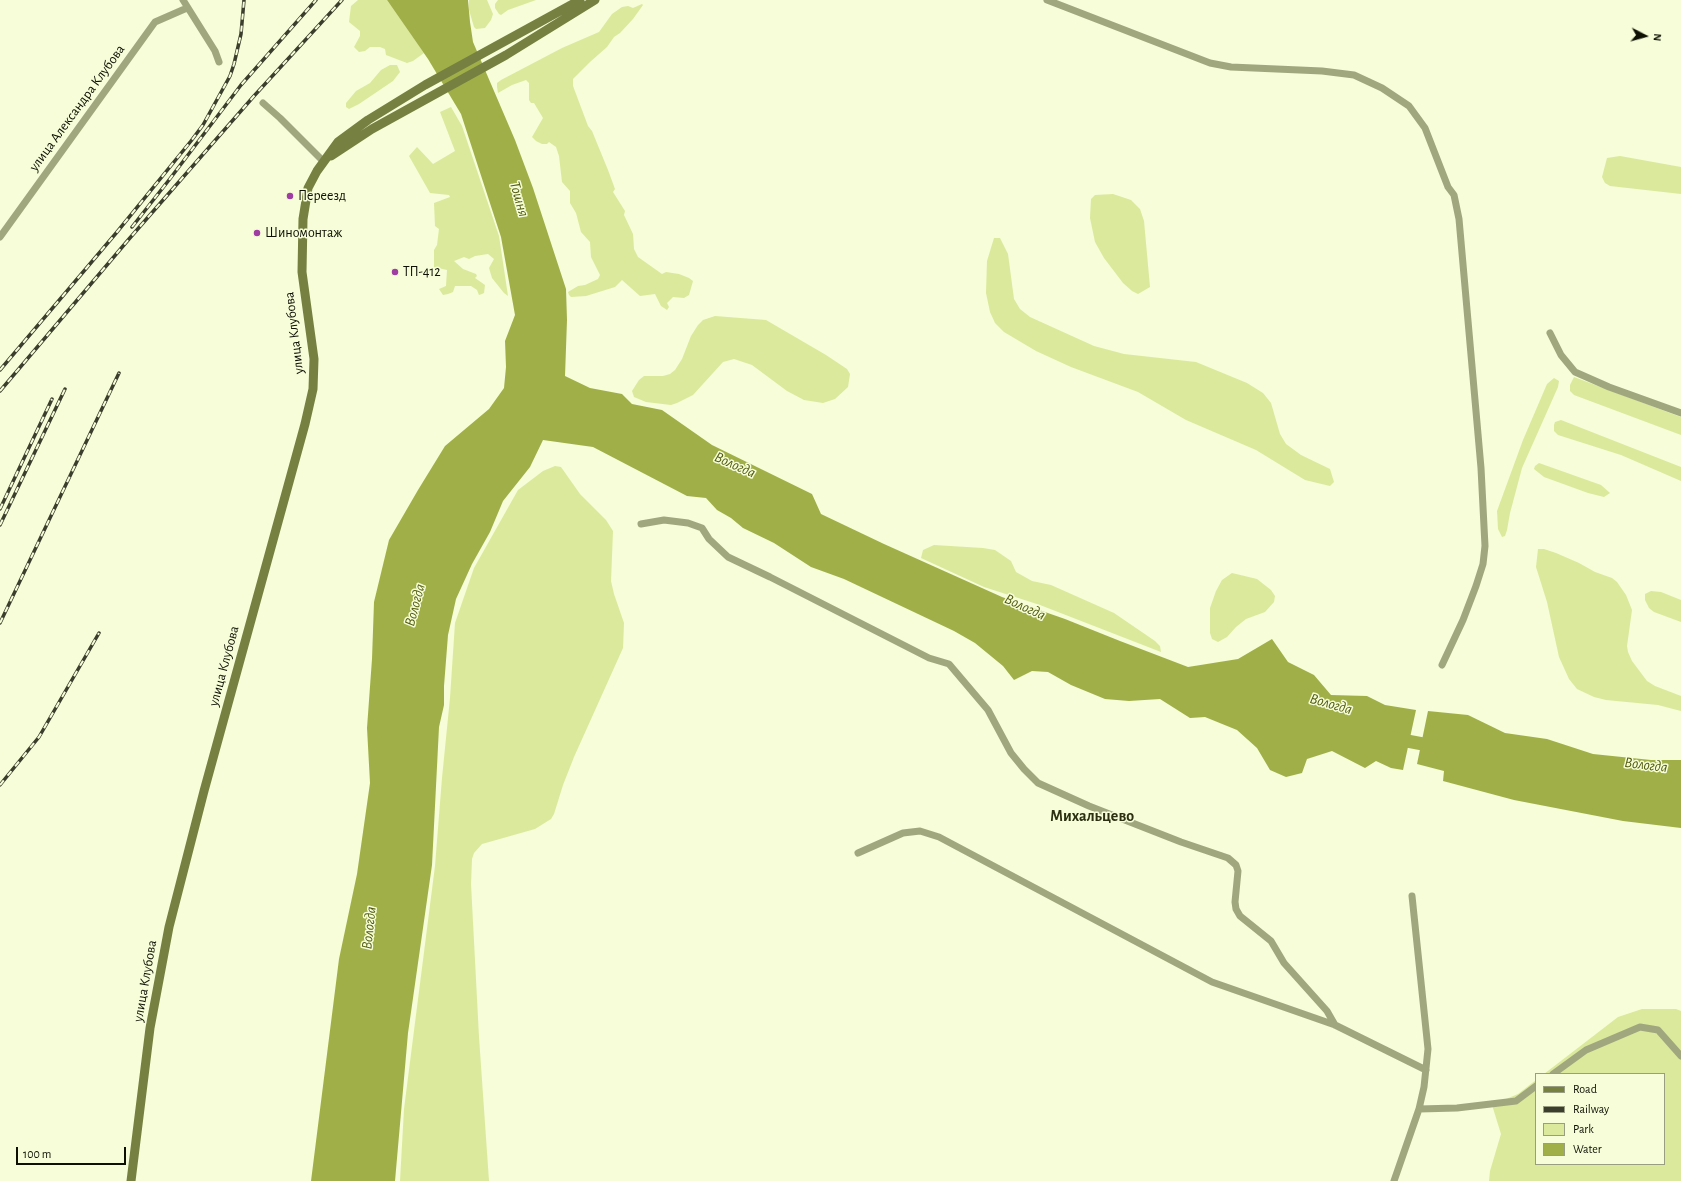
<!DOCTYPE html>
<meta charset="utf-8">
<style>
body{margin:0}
#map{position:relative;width:1681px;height:1181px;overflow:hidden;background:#f6fdd8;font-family:"Alegreya Sans",sans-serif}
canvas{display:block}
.legend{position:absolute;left:1535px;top:1073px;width:130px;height:92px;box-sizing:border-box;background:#f6fdd8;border:1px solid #999e83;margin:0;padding:5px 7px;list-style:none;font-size:12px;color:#0e1004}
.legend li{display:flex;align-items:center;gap:8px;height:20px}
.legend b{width:20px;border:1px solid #999e83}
.north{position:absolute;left:1625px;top:16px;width:40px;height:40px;-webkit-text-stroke:3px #f6fdd8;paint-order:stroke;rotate:96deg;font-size:11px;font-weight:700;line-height:16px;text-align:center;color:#0e1004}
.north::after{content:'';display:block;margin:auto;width:14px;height:18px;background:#0e1004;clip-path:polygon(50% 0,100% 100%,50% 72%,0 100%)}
.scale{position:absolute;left:16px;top:1147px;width:110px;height:18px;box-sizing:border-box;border:2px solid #0e1004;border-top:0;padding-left:5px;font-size:12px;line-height:14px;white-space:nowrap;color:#0e1004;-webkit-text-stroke:3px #f6fdd8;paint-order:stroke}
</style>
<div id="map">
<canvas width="1681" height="1181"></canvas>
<ul class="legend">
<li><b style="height:5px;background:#768041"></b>Road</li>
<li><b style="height:5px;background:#3b3e2d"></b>Railway</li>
<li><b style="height:11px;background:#dbe99c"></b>Park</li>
<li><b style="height:11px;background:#a1af49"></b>Water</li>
</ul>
<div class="north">N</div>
<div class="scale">100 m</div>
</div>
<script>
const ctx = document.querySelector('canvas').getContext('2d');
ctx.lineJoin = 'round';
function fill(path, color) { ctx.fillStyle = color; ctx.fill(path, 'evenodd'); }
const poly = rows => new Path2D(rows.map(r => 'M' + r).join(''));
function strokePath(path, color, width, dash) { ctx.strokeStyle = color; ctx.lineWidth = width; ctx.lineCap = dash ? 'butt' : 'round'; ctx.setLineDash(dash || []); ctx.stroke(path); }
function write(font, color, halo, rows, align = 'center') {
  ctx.font = font + ' "Alegreya Sans",sans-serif'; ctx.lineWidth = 3; ctx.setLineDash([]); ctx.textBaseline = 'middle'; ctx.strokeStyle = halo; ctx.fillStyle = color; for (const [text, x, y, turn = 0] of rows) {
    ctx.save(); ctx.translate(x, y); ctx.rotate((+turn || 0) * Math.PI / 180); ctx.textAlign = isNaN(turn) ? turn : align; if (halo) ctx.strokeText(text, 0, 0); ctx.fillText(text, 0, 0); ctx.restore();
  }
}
const green = poly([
 [358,0,387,0,424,53,413,61,407,63,386,55,385,49,380,47,370,47,365,51,359,52,354,47,360,36,360,31,349,22,351,6],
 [469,0,487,0,493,14,491,20,485,28,476,29,474,27,469,10],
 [498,0,536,0,508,10,501,15,499,14,495,8,495,4],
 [642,4,643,5,633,19,620,33,614,37,607,47,590,62,573,79,573,86,588,126,592,131,608,170,615,189,613,192,625,211,624,215,633,234,634,249,638,257,662,274,666,272,679,274,689,278,693,281,689,295,684,298,673,297,667,303,669,307,667,310,661,306,655,294,640,296,622,280,615,287,586,296,571,297,569,295,568,292,578,286,585,285,598,279,600,275,591,257,590,242,581,232,576,213,570,203,570,191,562,182,559,156,556,147,549,142,547,144,542,144,536,141,532,137,543,118,534,103,531,103,529,100,529,83,526,80,512,85,498,93,497,87,497,83,501,80,562,48,599,32,612,14,622,7,628,6,633,8],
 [390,65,397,65,400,72,393,81,359,104,349,109,346,107,346,103,356,91,370,83,381,70],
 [451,107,462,126,499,236,508,296,504,293,492,278,489,268,494,259,488,254,475,256,469,259,464,257,454,261,463,269,476,274,477,276,475,278,485,285,484,293,482,294,479,295,477,290,471,286,455,286,453,292,448,294,443,295,439,289,446,286,447,270,434,267,434,250,437,245,439,229,435,226,434,203,450,197,449,195,430,193,409,156,417,147,433,164,455,151,440,112],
 [1620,156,1681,167,1681,194,1610,186,1605,183,1602,177,1607,158],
 [1113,194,1131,200,1140,209,1144,221,1150,287,1138,294,1132,291,1123,283,1104,258,1095,242,1090,218,1091,199,1095,195],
 [994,238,1000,238,1008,254,1014,299,1020,309,1030,317,1094,346,1124,354,1196,362,1247,383,1263,393,1271,403,1280,434,1286,444,1301,455,1330,469,1334,482,1330,486,1305,480,1256,450,1186,420,1138,392,1071,367,1036,351,1004,332,995,323,990,312,986,293,987,261],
 [715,316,766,320,826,355,847,369,850,374,848,387,835,399,823,403,804,400,787,391,752,365,734,359,723,362,693,395,677,403,671,405,646,402,634,397,632,391,639,380,644,376,663,376,670,374,675,370,682,359,691,336,698,325,703,320],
 [1574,377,1681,417,1681,435,1574,395,1570,391,1570,385],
 [1554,378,1559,381,1558,387,1522,468,1510,513,1507,530,1505,536,1502,537,1498,529,1497,511,1523,440,1547,384],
 [1561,420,1681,467,1681,481,1621,455,1558,435,1554,431,1554,425,1555,422],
 [1539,463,1601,485,1610,493,1604,497,1588,493,1544,477,1534,469,1535,466],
 [555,466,561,467,580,494,606,520,613,531,611,581,614,594,624,623,623,648,574,757,563,785,554,814,551,819,535,829,482,844,474,853,472,859,471,884,479,1037,489,1181,400,1181,404,1109,435,866,442,778,450,698,455,623,474,568,518,490,543,471],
 [934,545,983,548,995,550,1011,561,1016,572,1032,581,1051,585,1114,613,1155,641,1160,646,1161,652,1040,605,984,587,921,558,923,550],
 [1538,549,1544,549,1556,553,1579,563,1595,572,1612,578,1617,582,1626,595,1632,610,1627,646,1628,652,1632,661,1647,681,1655,686,1681,696,1681,711,1658,705,1606,700,1594,697,1577,689,1569,679,1559,657,1547,602,1536,567],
 [1232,573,1257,579,1271,590,1275,596,1274,602,1265,612,1246,619,1236,627,1227,637,1218,642,1212,639,1210,633,1210,608,1216,591,1222,580],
 [1651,591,1661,592,1681,600,1681,622,1654,612,1649,608,1645,600,1645,594],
 [1642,1009,1676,1009,1681,1011,1681,1181,1489,1181,1490,1171,1501,1134,1492,1105,1518,1094,1536,1080,1536,1164,1664,1164,1664,1074,1544,1074,1618,1017]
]);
const water = poly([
 [387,0,468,0,470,22,473,42,515,140,533,188,566,289,567,320,565,376,590,388,622,394,632,404,662,410,712,445,812,494,821,514,884,544,1002,597,1065,619,1120,641,1188,667,1238,659,1272,639,1288,662,1314,675,1331,695,1367,696,1385,705,1416,710,1403,770,1391,768,1376,761,1365,768,1332,751,1307,759,1302,773,1286,777,1270,770,1257,748,1237,730,1205,717,1190,718,1160,699,1129,701,1105,699,1071,685,1048,672,1032,671,1014,680,1003,666,975,643,954,631,844,579,811,567,774,543,743,528,731,518,717,510,706,498,687,496,593,447,543,440,530,467,503,501,490,532,472,564,456,599,448,635,444,686,444,705,439,727,432,865,408,1033,395,1181,311,1181,339,959,357,874,370,783,367,728,372,659,374,602,389,540,418,490,445,446,489,409,504,388,506,367,505,341,515,315,501,237,461,114,428,59],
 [1428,711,1468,715,1505,733,1547,739,1593,754,1651,760,1681,760,1681,828,1623,821,1514,800,1443,781,1444,771,1417,764]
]);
const river = poly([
 [1391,738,1439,747]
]);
const street = poly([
 [183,0,215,51,219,62],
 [1047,0,1210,63,1231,67,1322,71,1354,75,1382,88,1409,106,1425,128,1448,187,1454,195,1459,219,1481,468,1485,546,1483,564,1476,586,1463,620,1442,665],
 [263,103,280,118,324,162],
 [0,237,155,22,187,8],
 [1550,333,1561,355,1575,372,1609,387,1681,413],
 [641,524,664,520,688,523,702,528,709,539,728,557,770,577,929,658,949,664,988,710,1011,753,1024,769,1038,783,1089,806,1181,842,1228,858,1236,865,1238,871,1235,902,1236,909,1240,916,1271,941,1284,963,1327,1011,1335,1025],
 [858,853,903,833,920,831,939,837,1212,982,1335,1025,1426,1070],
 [1553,1074,1586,1050,1640,1027,1658,1030,1681,1056],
 [1419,1109,1457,1108,1516,1101,1536,1086],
 [1394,1181,1419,1109,1424,1087,1428,1049,1412,896]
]);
const secondary = poly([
 [331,156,372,129,506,55,595,0],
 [131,1181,150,1028,169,927,204,791,305,424,313,389,314,359,302,272,303,219,308,188,317,171,338,142,368,120,425,85,580,0]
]);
const rail = poly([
 [132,227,169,180,241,85,316,0],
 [0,370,117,232,191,141,203,125,230,76,234,64,241,34,244,0],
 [0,391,129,239,254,96,342,0],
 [0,509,52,399],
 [0,525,65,389],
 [0,623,119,373],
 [0,785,39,737,99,633]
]);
const markers = [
 [290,196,4,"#9f3da3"],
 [257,233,4,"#9f3da3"],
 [395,272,4,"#9f3da3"]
];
const streetNames = [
 ["улица Александра Клубова",77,108,-54],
 ["улица Клубова",294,333,-97],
 ["улица Клубова",224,666,-75],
 ["улица Клубова",145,981,-80]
];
const poiNames = [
 ["Переезд",298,196],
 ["Шиномонтаж",265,233],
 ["ТП-412",403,272]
];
const waterNames = [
 ["Тошня",519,199,74],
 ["Вологда",735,465,24],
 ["Вологда",415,605,-75],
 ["Вологда",1025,607,25],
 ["Вологда",1331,704,16],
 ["Вологда",1646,765,7],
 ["Вологда",369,928,-84]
];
const quarterNames = [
 ["Михальцево",1092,816]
];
fill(green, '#dbe99c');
fill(water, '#a1af49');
strokePath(river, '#a1af49', 13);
strokePath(street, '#a0a77e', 7);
strokePath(secondary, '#768041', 9);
strokePath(rail, '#3b3e2d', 3.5);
strokePath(rail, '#f6fdd8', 2, [6]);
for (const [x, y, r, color] of markers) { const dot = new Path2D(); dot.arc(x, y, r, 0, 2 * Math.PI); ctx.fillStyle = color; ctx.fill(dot); strokePath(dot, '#f6fdd8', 1.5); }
write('14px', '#0e1004', '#f6fdd8', streetNames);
write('14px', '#0e1004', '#f6fdd8', poiNames, 'left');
write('italic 15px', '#525b0f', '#f6fdd8', waterNames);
write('bold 16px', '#2d3112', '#f6fdd8', quarterNames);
</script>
